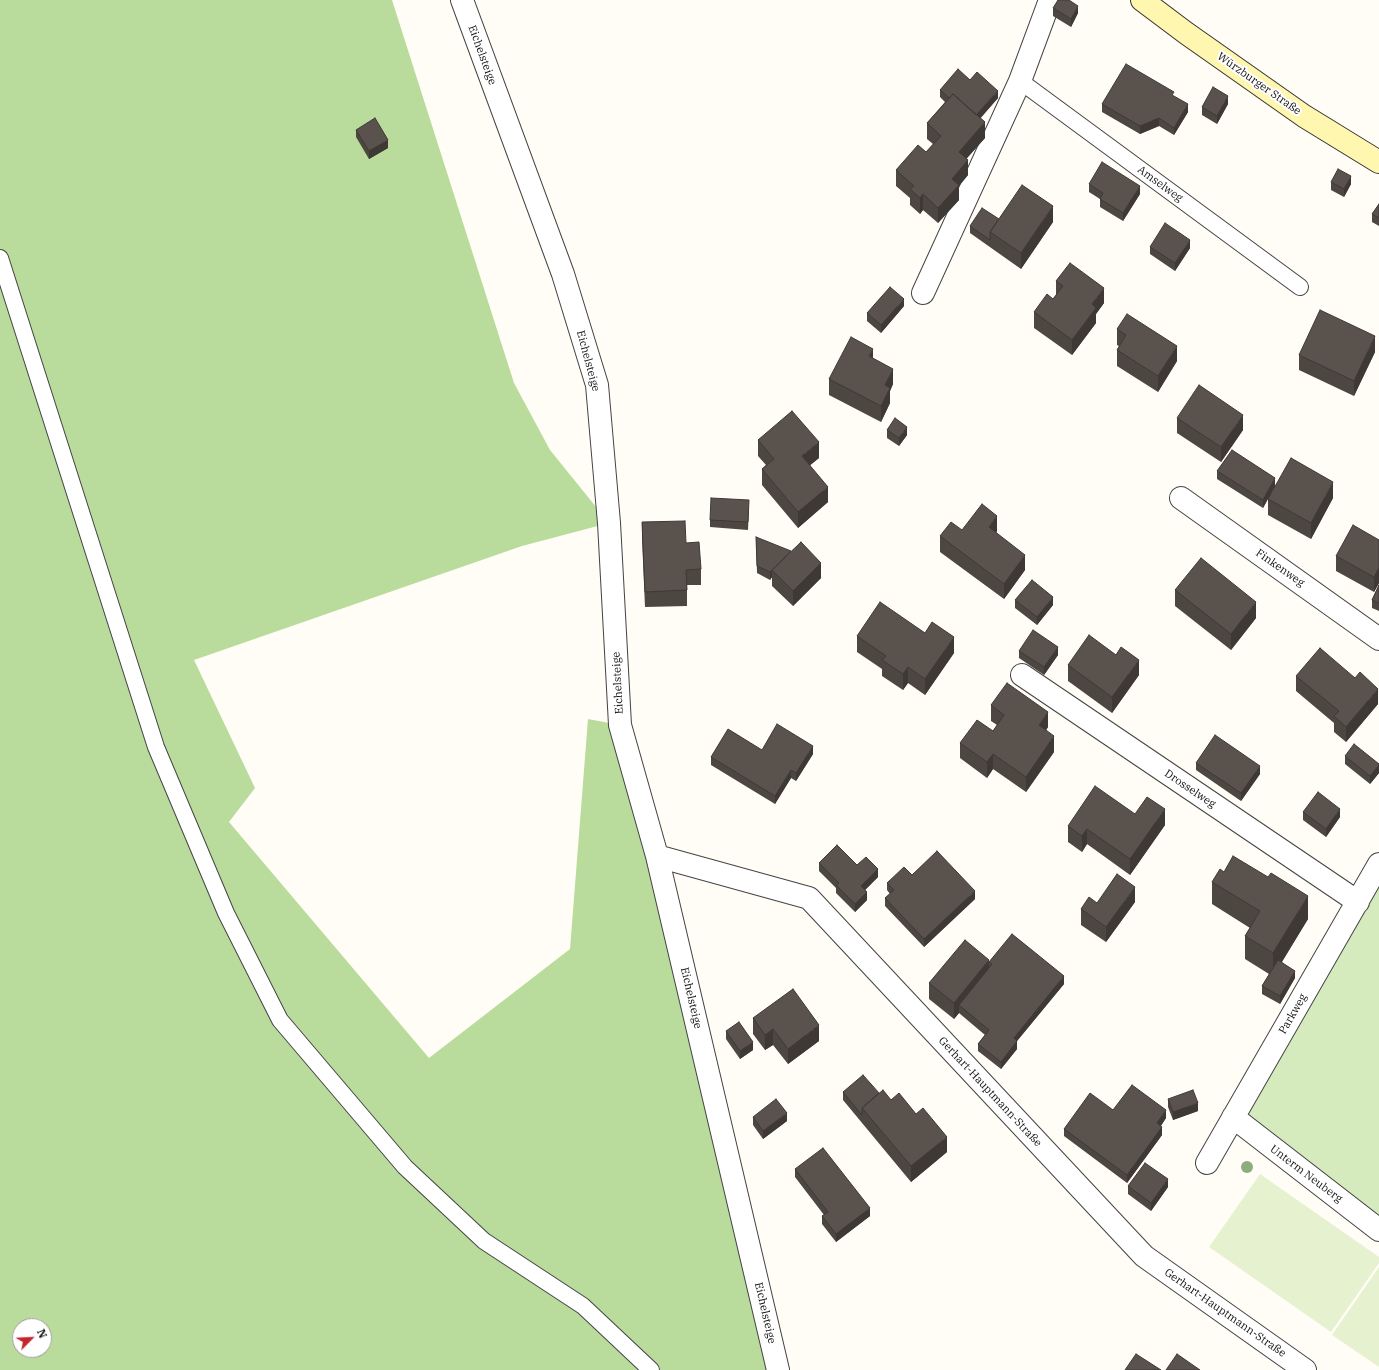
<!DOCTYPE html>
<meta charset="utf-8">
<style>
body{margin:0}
#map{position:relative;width:1379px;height:1370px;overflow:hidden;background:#fffdf5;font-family:"IBM Plex Serif",serif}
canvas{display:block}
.north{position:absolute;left:12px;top:1318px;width:40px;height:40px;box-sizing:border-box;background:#fff;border:1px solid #a0a0a0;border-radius:50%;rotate:66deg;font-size:11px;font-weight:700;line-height:16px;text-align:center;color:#111}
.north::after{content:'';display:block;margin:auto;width:14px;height:18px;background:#c4262e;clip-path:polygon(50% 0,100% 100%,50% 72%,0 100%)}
</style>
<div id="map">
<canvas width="1379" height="1370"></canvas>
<div class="north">N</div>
</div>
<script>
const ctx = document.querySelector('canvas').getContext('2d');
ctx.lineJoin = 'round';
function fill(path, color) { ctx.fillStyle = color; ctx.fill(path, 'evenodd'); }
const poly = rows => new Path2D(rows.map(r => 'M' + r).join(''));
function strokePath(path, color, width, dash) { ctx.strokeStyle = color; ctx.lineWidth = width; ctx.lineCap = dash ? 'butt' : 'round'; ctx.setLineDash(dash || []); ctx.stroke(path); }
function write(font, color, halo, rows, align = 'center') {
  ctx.font = font + ' "IBM Plex Serif",serif'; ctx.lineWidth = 4; ctx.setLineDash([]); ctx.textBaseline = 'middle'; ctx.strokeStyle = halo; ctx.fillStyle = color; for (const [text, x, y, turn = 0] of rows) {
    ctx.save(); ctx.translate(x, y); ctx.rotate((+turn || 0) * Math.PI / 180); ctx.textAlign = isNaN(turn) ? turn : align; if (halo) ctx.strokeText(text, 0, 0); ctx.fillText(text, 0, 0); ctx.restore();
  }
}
const green = poly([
 [1379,864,1379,1230,1233,1117]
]);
const forest = poly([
 [0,0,392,0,514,383,550,450,609,523,522,546,194,660,255,788,229,822,429,1058,570,949,588,719,620,725,776,1370,0,1370],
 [20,1326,44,1326,44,1350,20,1350]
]);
const pitch = poly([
 [1260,1174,1379,1257,1379,1263,1331,1332,1209,1247],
 [1379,1267,1379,1367,1332,1335]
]);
const service = poly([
 [1020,81,1300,287],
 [0,258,156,747,226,913,280,1020,405,1167,484,1241,583,1306,651,1370]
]);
const minor = poly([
 [462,0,563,274,597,385,609,523,620,725,657,856,778,1370],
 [923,293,1020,81,1050,0],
 [1181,498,1379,639],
 [1022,675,1358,902],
 [657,856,809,898,1144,1256,1305,1370],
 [1233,1117,1379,1230],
 [1207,1163,1379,864]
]);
const secondary = poly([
 [1142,0,1186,33,1304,116,1379,162]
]);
const trees = [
 [1247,1167]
];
const wall = poly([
 [1053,8,1078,13,1071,27,1053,16],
 [970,80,998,98,980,118,985,138,967,158,968,175,959,186,959,200,938,223,923,210,920,214,910,205,910,198,896,186,896,170,926,152,933,144,927,139,927,123,945,102,940,97,940,90],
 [1174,96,1188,112,1174,135,1159,126,1140,134,1102,112,1102,104],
 [1228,104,1217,124,1202,115,1202,107],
 [356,130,388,148,369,159,356,137],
 [1331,182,1351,184,1344,197,1331,190],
 [1089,184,1140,194,1123,221,1100,207,1100,199,1089,192],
 [1379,204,1379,226,1372,222,1372,214],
 [999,219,1053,222,1021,269,970,233,970,226],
 [1150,247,1190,248,1175,271,1150,254],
 [1056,281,1104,303,1096,314,1096,323,1072,355,1034,328,1034,312,1053,299,1056,295],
 [904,306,881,333,867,321,867,313],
 [1117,329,1177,361,1158,392,1117,366,1117,350,1119,346,1117,345],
 [1375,352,1354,396,1299,370,1299,355],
 [873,358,893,384,890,391,890,403,881,422,829,395,829,379],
 [1177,418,1243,430,1221,462,1177,433],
 [887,430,907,435,899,446,887,438],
 [758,440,819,458,810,465,828,502,798,528,762,485,762,469,766,465,758,456],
 [1217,471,1275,486,1263,508,1217,479],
 [1333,498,1311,539,1268,515,1268,499],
 [749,508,748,530,710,527,710,520],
 [642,522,686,543,701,569,701,585,687,585,687,606,645,607,642,538],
 [962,530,997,531,996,533,1025,570,1004,599,940,552,940,536],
 [756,537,821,578,793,606,772,586,772,577,770,580,757,573],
 [1379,540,1379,583,1374,592,1336,571,1336,556],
 [1379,585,1379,611,1372,608,1372,600],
 [1175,590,1256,618,1231,650,1175,606],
 [1015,600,1053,605,1037,625,1015,608],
 [857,636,954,653,925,695,908,683,903,690,882,676,882,669,857,652],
 [1019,651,1058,655,1044,675,1019,658],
 [1068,665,1139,675,1112,713,1068,681],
 [1296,676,1378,704,1346,742,1334,732,1334,723,1296,691],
 [991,705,1048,727,1046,730,1054,752,1026,792,993,769,987,778,960,758,960,743,993,731,997,725,991,721],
 [762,750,813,754,796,781,791,778,775,804,711,765,711,757],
 [1345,756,1379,764,1379,773,1370,784,1345,764],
 [1196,763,1260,774,1241,801,1196,770],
 [1303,812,1340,817,1326,837,1303,820],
 [1135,814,1165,825,1130,875,1087,844,1082,852,1068,842,1068,826],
 [819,863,857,865,878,877,865,890,867,900,855,912,836,893,836,888,819,871],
 [1224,872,1308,919,1282,962,1295,978,1280,1004,1262,994,1262,986,1269,974,1245,959,1245,936,1250,928,1212,904,1212,882],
 [912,875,975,899,924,947,885,906,885,898,890,894,887,890,887,883],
 [1135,902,1106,942,1081,925,1081,909,1097,903],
 [989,962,1064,984,1017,1041,1017,1049,1001,1069,978,1051,978,1044,985,1035,959,1013,954,1019,929,999,929,983],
 [753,1018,819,1041,788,1064,773,1045,765,1050,753,1034],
 [726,1031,753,1050,740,1059,726,1039],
 [843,1092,879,1093,916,1114,947,1152,911,1182,843,1100],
 [1168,1099,1198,1111,1173,1120,1168,1107],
 [1113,1110,1166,1118,1161,1126,1162,1135,1127,1183,1064,1136,1064,1129],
 [753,1117,787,1121,763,1139,753,1125],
 [795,1169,870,1216,836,1242,822,1224,822,1216,824,1215,795,1177],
 [1128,1186,1168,1187,1151,1211,1128,1194]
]);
const shadedWall = poly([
 [1078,6,1078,13,1071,27,1071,19],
 [998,91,998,98,973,127,973,119],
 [1228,96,1228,104,1217,124,1217,116],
 [1188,104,1188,112,1174,135,1174,128],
 [1159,118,1159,126,1140,134,1140,126],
 [985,122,985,138,959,167,959,152],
 [388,140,388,148,369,159,369,151],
 [968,160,968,175,959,186,959,200,938,223,938,208,952,179],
 [1351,176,1351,184,1344,197,1344,189],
 [1140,186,1140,194,1123,221,1123,213],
 [923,194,923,210,920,214,920,198],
 [1053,206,1053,222,1021,269,1021,253],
 [1190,240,1190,248,1175,271,1175,263],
 [1104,288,1104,303,1096,314,1096,323,1072,355,1072,340,1092,304],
 [904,299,904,306,881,333,881,325],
 [1375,336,1375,352,1354,396,1354,381],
 [1177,346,1177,361,1158,392,1158,376],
 [873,349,873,364,869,356],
 [893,369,893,384,890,391,890,403,881,422,881,406,885,385],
 [1243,415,1243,430,1221,462,1221,447],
 [907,427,907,435,899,446,899,438],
 [819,442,819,458,802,472,802,456],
 [1275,478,1275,486,1263,508,1263,500],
 [1333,482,1333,498,1311,539,1311,523],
 [828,487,828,502,798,528,798,512],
 [997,516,997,531,989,543,989,527],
 [791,551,772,570,772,577,770,580,770,572],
 [1025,555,1025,570,1004,599,1004,584],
 [821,563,821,578,793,606,793,591],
 [1379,568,1379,583,1374,592,1374,577],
 [1053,597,1053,605,1037,625,1037,617],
 [1256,602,1256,618,1231,650,1231,634],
 [954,637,954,653,925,695,925,679],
 [1058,647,1058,655,1044,675,1044,667],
 [1139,660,1139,675,1112,713,1112,697],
 [908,667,908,683,903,690,903,674],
 [1378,689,1378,704,1346,742,1346,727],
 [1048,712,1048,727,1039,741,1039,725],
 [1054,736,1054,752,1026,792,1026,777],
 [813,746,813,754,796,781,796,773],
 [993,754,993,769,987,778,987,762],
 [1379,765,1379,773,1370,784,1370,776],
 [1260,766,1260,774,1241,801,1241,793],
 [791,770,791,778,775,804,775,796],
 [1165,809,1165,825,1130,875,1130,859],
 [1340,809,1340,817,1326,837,1326,829],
 [1087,829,1087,844,1082,852,1082,836],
 [878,869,878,877,861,894,861,886],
 [1135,887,1135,902,1106,942,1106,927],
 [975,891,975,899,924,947,924,939],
 [867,892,867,900,855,912,855,904],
 [1308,896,1308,919,1273,976,1273,953],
 [989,960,989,976,959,1005,959,1013,954,1019,954,1003],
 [1295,971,1295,978,1280,1004,1280,996],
 [1064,976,1064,984,1017,1041,1017,1049,1001,1069,1001,1062,1014,1038],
 [819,1025,819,1041,788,1064,788,1049],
 [773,1029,773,1045,765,1050,765,1035],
 [753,1042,753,1050,740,1059,740,1051],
 [1198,1103,1198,1111,1173,1120,1173,1112],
 [1166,1110,1166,1118,1157,1131,1157,1123],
 [787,1113,787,1121,763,1139,763,1131],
 [1162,1127,1162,1135,1127,1183,1127,1175],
 [947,1137,947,1152,911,1182,911,1166],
 [1168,1179,1168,1187,1151,1211,1151,1203],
 [870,1208,870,1216,836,1242,836,1234]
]);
const building = poly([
 [1058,0,1069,0,1078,6,1071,19,1053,8,1058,0],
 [1126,64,1174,92,1172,95,1188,104,1174,128,1159,118,1140,126,1102,104,1126,64],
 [958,69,970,80,977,72,998,91,976,115,953,94,949,98,940,90,958,69],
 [1213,87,1228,96,1217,116,1202,107,1213,87],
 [953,94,985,122,959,152,968,160,952,179,959,185,938,208,923,194,920,198,910,189,914,186,896,170,918,145,926,152,941,136,927,123,953,94],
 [375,118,388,140,369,151,356,130,375,118],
 [1102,162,1140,186,1123,213,1100,199,1103,193,1089,184,1102,162],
 [1338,169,1351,176,1344,189,1331,182,1338,169],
 [1022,185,1053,206,1021,253,990,232,1022,185],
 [1379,204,1379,218,1372,214,1379,204],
 [982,208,999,219,990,232,990,240,970,226,982,208],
 [1165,223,1190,240,1175,263,1150,247,1165,223],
 [1070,263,1104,288,1092,304,1096,308,1072,340,1034,312,1047,294,1053,299,1063,286,1056,281,1070,263],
 [890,287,904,299,881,325,867,313,890,287],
 [1320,310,1375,336,1354,381,1299,355,1320,310],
 [1127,314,1177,346,1158,376,1117,350,1126,335,1117,329,1127,314],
 [851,337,873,349,869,356,893,369,885,385,890,388,881,406,829,379,851,337],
 [1199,385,1243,415,1221,447,1177,418,1199,385],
 [792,411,819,442,802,456,828,487,798,512,762,469,774,459,758,440,792,411],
 [895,418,907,427,899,438,887,430,895,418],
 [1232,450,1275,478,1263,500,1217,471,1232,450],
 [1291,458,1333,482,1311,523,1268,499,1291,458],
 [711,498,749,500,748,522,710,520,711,498],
 [982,504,997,516,989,527,1025,555,1004,584,940,536,951,522,962,530,982,504],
 [685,521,686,543,699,542,701,569,686,570,687,590,645,592,642,522,685,521],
 [1353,525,1379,540,1379,568,1374,577,1336,556,1353,525],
 [756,537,791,551,770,572,757,566,756,537],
 [801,542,821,563,793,591,772,570,801,542],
 [1201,558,1256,602,1231,634,1175,590,1201,558],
 [1032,580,1053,597,1037,617,1015,600,1032,580],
 [1379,585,1379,603,1372,600,1379,585],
 [880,602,925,633,932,622,954,637,925,679,908,667,903,674,882,660,886,656,857,636,880,602],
 [1033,630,1058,647,1044,667,1019,651,1033,630],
 [1089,635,1116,655,1121,647,1139,660,1112,697,1068,665,1089,635],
 [1320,648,1355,678,1360,672,1378,689,1346,727,1334,716,1339,711,1296,676,1320,648],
 [1007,683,1048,712,1039,725,1054,736,1026,777,993,754,987,762,960,743,977,720,993,731,1004,715,991,705,1007,683],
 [777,724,813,746,796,773,791,770,775,796,711,757,728,729,762,750,777,724],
 [1215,735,1260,766,1241,793,1196,763,1215,735],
 [1354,744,1379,764,1379,765,1370,776,1345,756,1354,744],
 [1095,786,1135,814,1147,797,1165,809,1130,859,1087,829,1082,836,1068,826,1095,786],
 [1318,792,1340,809,1326,829,1303,812,1318,792],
 [837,845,857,865,866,857,878,869,861,886,867,892,855,904,836,885,839,883,819,863,837,845],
 [937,851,975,891,924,939,885,898,894,890,887,883,904,867,912,875,937,851],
 [1233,856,1268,877,1271,873,1308,896,1273,953,1245,936,1260,911,1212,882,1220,869,1224,872,1233,856],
 [1117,874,1135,887,1106,927,1081,909,1089,897,1097,903,1117,874],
 [1012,934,1064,976,1014,1038,1017,1041,1001,1062,978,1044,989,1030,959,1005,989,968,992,964,989,962,1012,934],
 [965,940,989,960,954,1003,929,983,965,940],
 [1278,960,1295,971,1280,996,1262,986,1278,960],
 [793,989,819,1025,788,1049,773,1029,765,1035,753,1018,793,989],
 [739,1022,753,1042,740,1051,726,1031,739,1022],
 [863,1075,879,1093,862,1108,862,1115,843,1092,863,1075],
 [1132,1085,1166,1110,1157,1123,1162,1127,1127,1175,1064,1129,1090,1093,1113,1110,1132,1085],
 [883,1090,891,1100,899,1093,916,1114,923,1108,947,1137,911,1166,862,1108,883,1090],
 [1193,1090,1198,1103,1173,1112,1168,1099,1193,1090],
 [776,1099,787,1113,763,1131,753,1117,776,1099],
 [823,1148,870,1208,836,1234,822,1216,828,1212,795,1169,823,1148],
 [1145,1163,1168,1179,1151,1203,1128,1186,1145,1163],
 [1136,1354,1161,1370,1125,1370,1136,1354],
 [1177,1354,1200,1370,1166,1370,1177,1354]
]);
const streetNames = [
 ["Eichelsteige",482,55,70],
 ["Würzburger Straße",1259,84,35],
 ["Amselweg",1160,184,36],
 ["Eichelsteige",588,361,75],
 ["Finkenweg",1280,568,35],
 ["Eichelsteige",618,683,-93],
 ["Drosselweg",1190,789,34],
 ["Eichelsteige",691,998,77],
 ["Parkweg",1293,1014,-60],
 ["Gerhart-Hauptmann-Straße",990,1092,47],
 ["Unterm Neuberg",1306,1174,37],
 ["Eichelsteige",765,1313,77],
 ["Gerhart-Hauptmann-Straße",1225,1313,35]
];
fill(green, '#d5ebbd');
fill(forest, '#b9dc9c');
fill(pitch, '#e6f2cf');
strokePath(service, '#444', 18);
strokePath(minor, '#444', 24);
strokePath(secondary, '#333', 24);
strokePath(service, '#fff', 16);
strokePath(minor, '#fff', 22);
strokePath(secondary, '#fff6b0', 22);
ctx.fillStyle = '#8dad7f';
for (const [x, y] of trees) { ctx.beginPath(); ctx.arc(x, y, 6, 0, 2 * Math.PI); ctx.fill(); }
fill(wall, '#4d4742');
fill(shadedWall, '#3f3936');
fill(building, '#5a524d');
strokePath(building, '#3f3936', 1);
write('11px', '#111', '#fff', streetNames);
</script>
